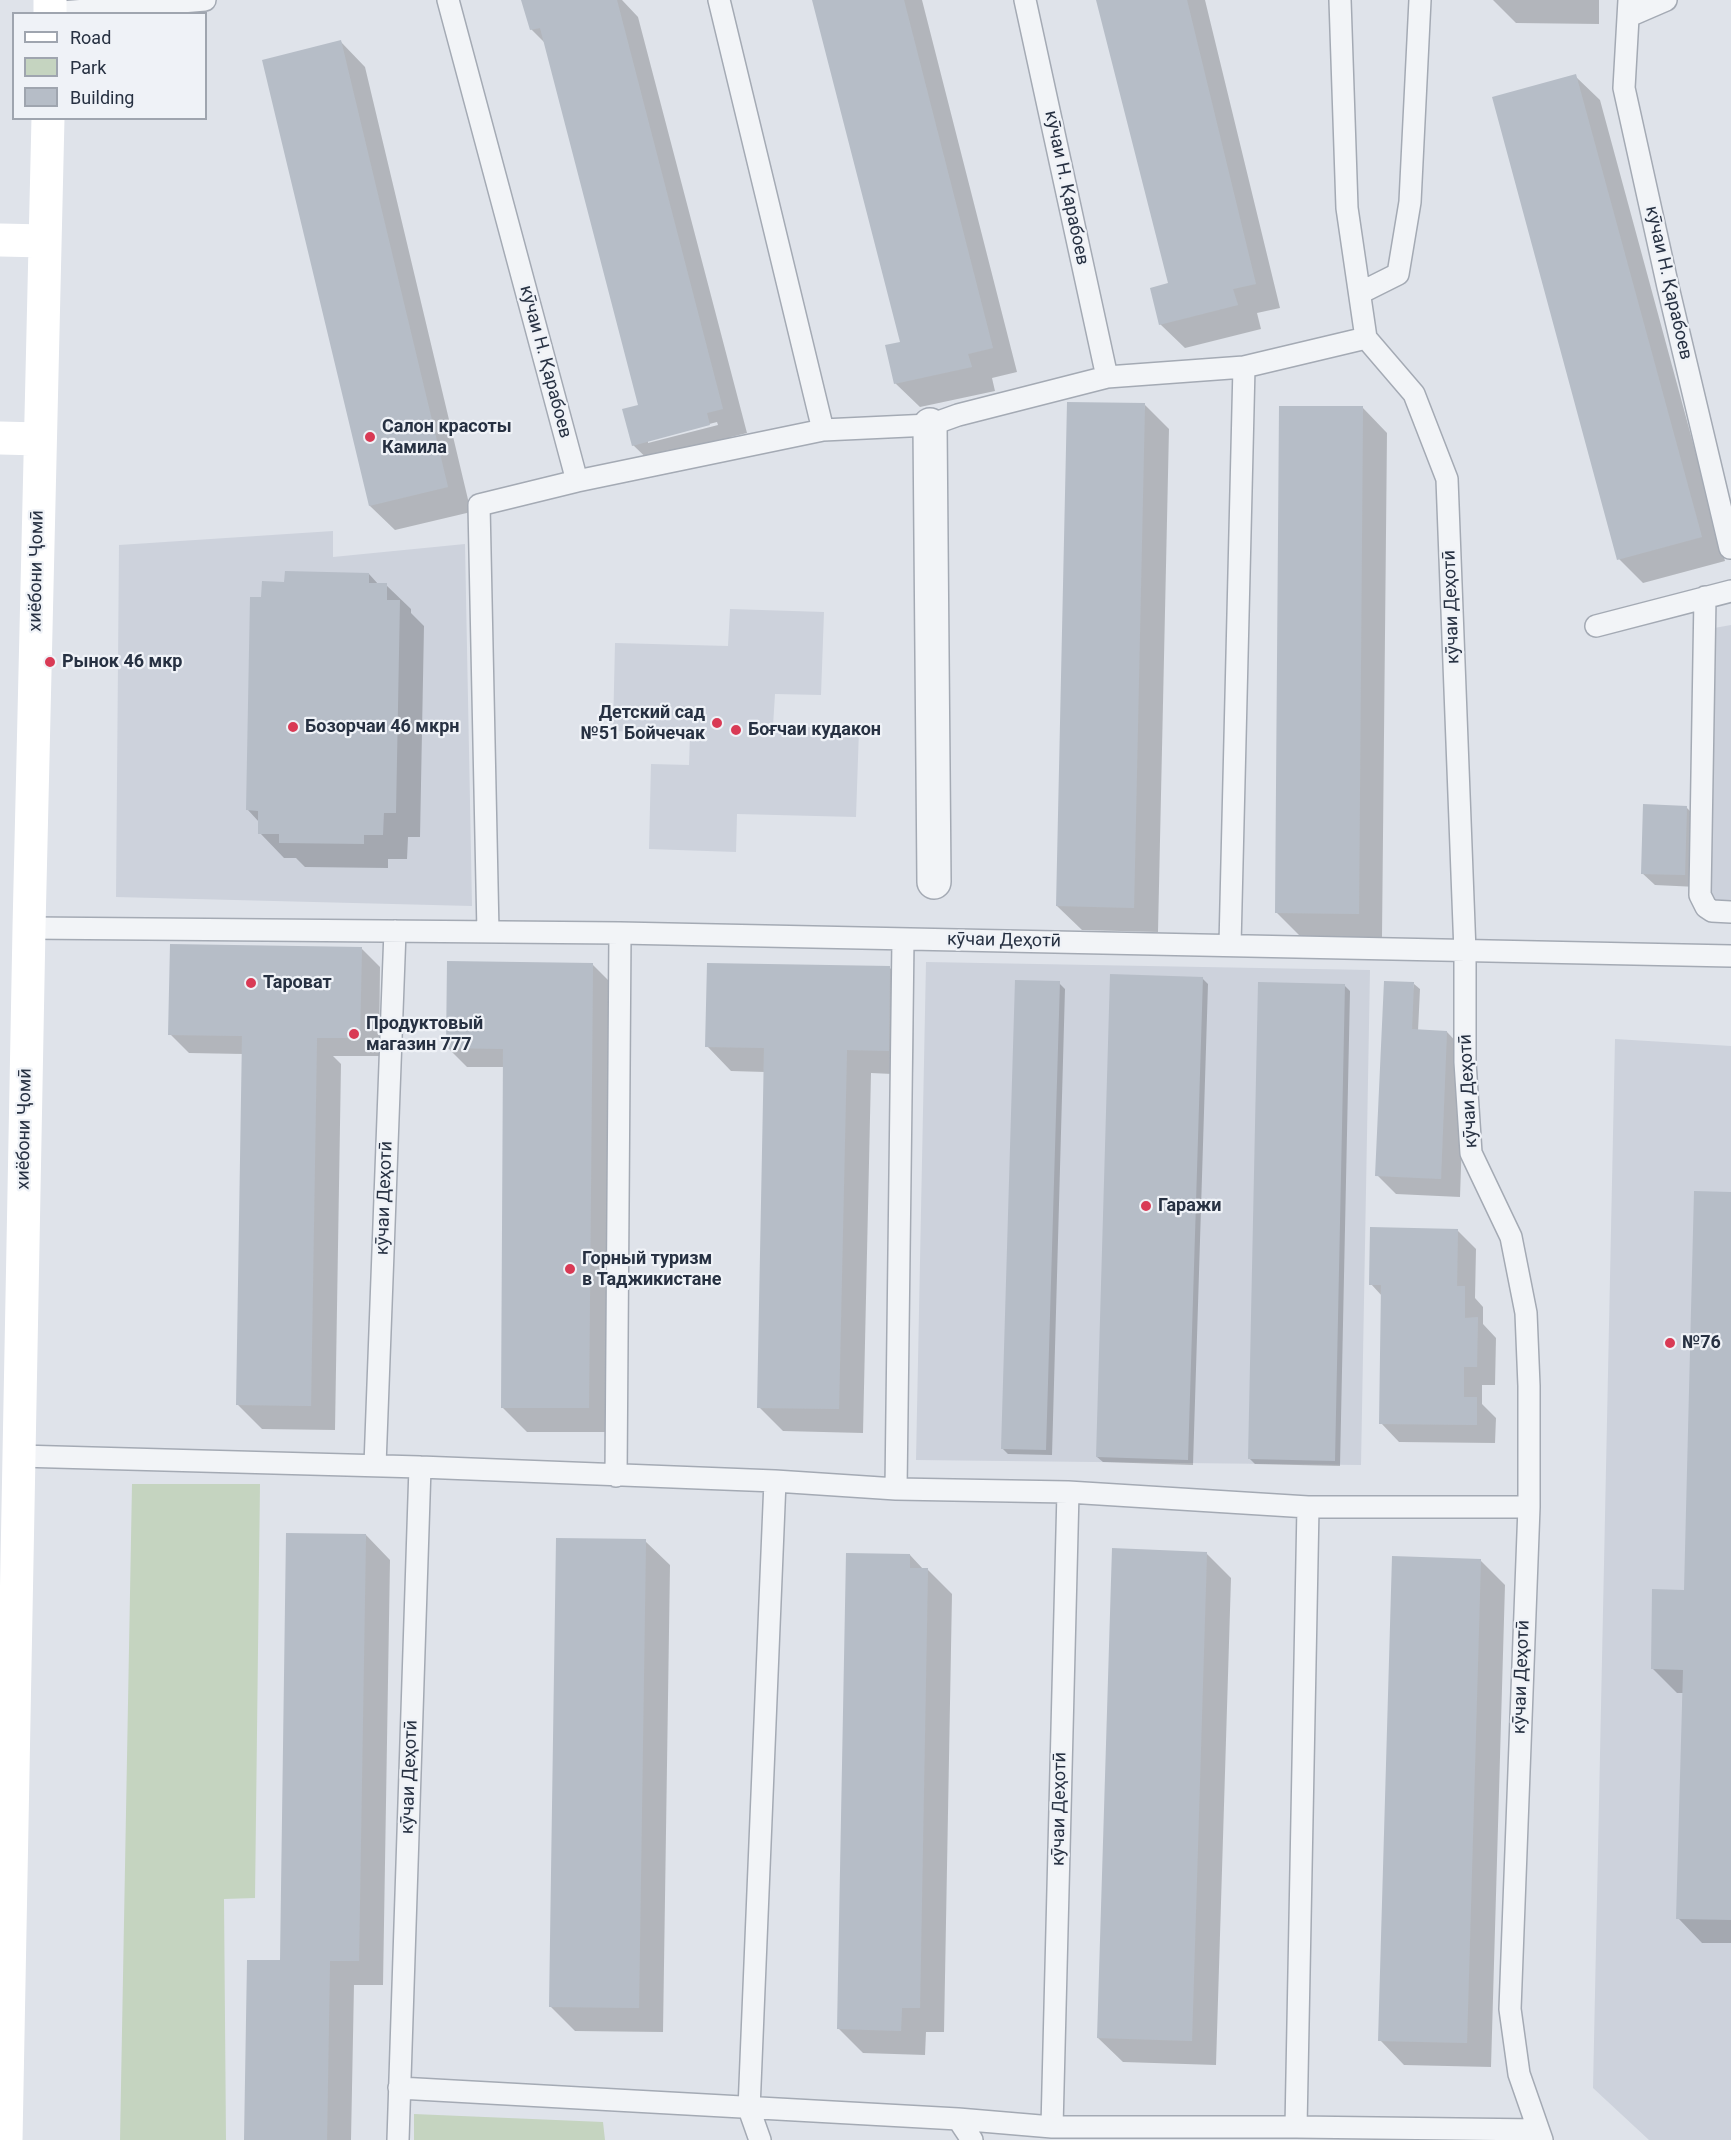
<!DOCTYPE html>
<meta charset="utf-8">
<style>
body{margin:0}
#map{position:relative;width:1731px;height:2140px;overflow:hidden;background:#dfe3ea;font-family:Roboto,sans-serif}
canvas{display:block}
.legend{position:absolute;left:12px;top:12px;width:195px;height:108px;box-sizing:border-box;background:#eff2f7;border:2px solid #9fa5af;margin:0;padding:8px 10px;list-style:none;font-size:18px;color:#273142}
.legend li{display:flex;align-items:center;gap:12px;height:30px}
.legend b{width:30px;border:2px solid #9fa5af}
</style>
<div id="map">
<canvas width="1731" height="2140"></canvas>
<ul class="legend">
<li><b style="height:8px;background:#fff"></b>Road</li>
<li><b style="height:16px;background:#c5d4c0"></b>Park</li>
<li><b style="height:16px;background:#b6bdc7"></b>Building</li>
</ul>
</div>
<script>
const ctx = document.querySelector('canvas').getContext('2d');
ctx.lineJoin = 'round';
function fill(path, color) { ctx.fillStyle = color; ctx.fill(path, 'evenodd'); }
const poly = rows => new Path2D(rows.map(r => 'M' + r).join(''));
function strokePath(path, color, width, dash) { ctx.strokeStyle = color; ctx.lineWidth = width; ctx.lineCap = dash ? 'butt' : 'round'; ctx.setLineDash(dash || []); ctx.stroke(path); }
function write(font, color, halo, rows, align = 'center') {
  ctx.font = font + ' Roboto,sans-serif'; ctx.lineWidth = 4.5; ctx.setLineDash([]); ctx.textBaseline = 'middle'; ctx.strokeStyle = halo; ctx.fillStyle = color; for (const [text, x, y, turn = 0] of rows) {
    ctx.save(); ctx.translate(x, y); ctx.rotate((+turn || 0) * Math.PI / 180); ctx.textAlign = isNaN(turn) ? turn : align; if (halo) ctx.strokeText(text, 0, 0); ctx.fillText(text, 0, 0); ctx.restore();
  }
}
const built = poly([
 [333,531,333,557,465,544,472,906,116,897,119,545],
 [730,609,824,612,821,695,775,694,773,726,859,729,856,817,737,814,736,852,649,849,651,764,689,765,690,734,613,731,615,643,728,646],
 [1731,625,1731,915,1704,914,1703,630],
 [926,962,1370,970,1361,1465,916,1460],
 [1615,1039,1731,1046,1731,2140,1649,2140,1593,2088]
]);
const green = poly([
 [132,1484,260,1484,255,1898,224,1899,226,2140,120,2140],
 [414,2114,603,2122,605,2140,414,2140]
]);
const shadow = poly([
 [523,0,622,0,638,17,747,433,731,437,734,450,658,469,633,445,640,406,545,43,531,29],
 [717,422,718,425,648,443,648,440],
 [814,0,922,0,1017,372,992,378,995,391,920,407,895,383,902,343],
 [1098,0,1205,0,1280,308,1257,313,1261,329,1185,348,1160,324,1170,284],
 [1493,0,1599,0,1599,24,1516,23],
 [341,42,365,67,471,512,395,530,370,506,264,61],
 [1575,76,1600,100,1725,561,1643,583,1619,559],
 [1145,405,1169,429,1158,932,1082,930,1057,906],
 [1363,408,1387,433,1382,937,1301,937,1276,912],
 [369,574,379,585,386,585,411,609,411,613,424,626,420,837,408,837,407,859,388,859,388,868,305,867,296,858,284,858,260,833,259,822,248,810,263,599,286,583],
 [1686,807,1699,820,1697,887,1655,885,1642,873],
 [361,948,380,967,379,1056,333,1056,341,1064,335,1430,262,1429,237,1404,243,1054,189,1053,170,1034],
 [592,964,611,983,613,1432,527,1432,502,1407,505,1067,467,1067,448,1048],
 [890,968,914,993,913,1075,871,1073,863,1433,783,1431,759,1407,765,1072,731,1071,707,1046],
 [1202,978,1208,984,1193,1465,1103,1462,1097,1457],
 [1059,983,1065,989,1052,1455,1008,1454,1002,1448],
 [1414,984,1420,989,1418,1031,1447,1032,1465,1051,1460,1197,1396,1194,1377,1175],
 [1344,985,1350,991,1340,1466,1255,1464,1249,1458],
 [1731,1193,1731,1943,1702,1943,1678,1918,1683,1693,1677,1693,1652,1668,1685,1591],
 [1457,1230,1476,1249,1475,1298,1483,1307,1483,1324,1496,1338,1495,1385,1482,1385,1482,1404,1496,1418,1495,1443,1399,1442,1381,1423,1382,1296,1371,1284],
 [366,1535,390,1560,383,1985,354,1985,351,2140,245,2140],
 [645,1541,670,1565,663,2032,575,2031,551,2007],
 [1206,1553,1231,1578,1216,2065,1123,2062,1098,2038],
 [910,1555,923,1569,927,1569,952,1594,944,2032,926,2032,925,2055,863,2053,838,2028],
 [1480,1560,1505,1585,1491,2067,1404,2065,1380,2040]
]);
const building = poly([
 [521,0,617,0,723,409,707,413,710,425,632,446,622,409,638,405,540,28,530,30],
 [812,0,904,0,993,348,968,354,972,367,894,384,885,345,900,342],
 [1096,0,1187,0,1256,284,1233,289,1238,305,1159,325,1150,288,1168,283],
 [341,40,448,487,369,506,262,60],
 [1576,74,1702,537,1617,560,1492,97],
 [1067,402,1145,403,1134,908,1056,906],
 [1279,406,1363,406,1359,914,1275,913],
 [285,571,369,573,369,583,387,583,387,600,400,600,396,813,384,813,383,835,364,835,364,844,279,843,279,834,258,834,258,811,246,810,250,597,261,597,262,581,284,582],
 [1643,804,1687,806,1685,875,1641,874],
 [170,944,362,947,360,1038,317,1038,311,1406,236,1405,242,1036,168,1035],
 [447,961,593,963,589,1408,501,1408,503,1049,446,1048],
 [707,963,890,966,889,1051,847,1050,839,1409,757,1408,764,1048,705,1047],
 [1110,974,1203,977,1188,1460,1096,1457],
 [1015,980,1060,981,1046,1450,1001,1449],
 [1384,981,1414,982,1412,1029,1447,1031,1441,1179,1375,1176],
 [1258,982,1345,984,1335,1461,1248,1459],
 [1694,1191,1731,1192,1731,1920,1676,1919,1683,1670,1651,1669,1652,1589,1684,1590],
 [1370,1227,1458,1229,1457,1286,1465,1286,1465,1318,1478,1317,1477,1367,1464,1367,1464,1397,1477,1397,1477,1425,1379,1424,1381,1285,1369,1285],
 [286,1533,366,1534,359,1961,330,1961,327,2140,244,2140,247,1960,280,1960],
 [556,1538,646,1539,639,2008,549,2007],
 [1112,1548,1207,1552,1192,2041,1097,2038],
 [846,1553,910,1554,910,1568,928,1568,920,2008,902,2008,901,2031,837,2029],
 [1392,1556,1481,1559,1467,2043,1378,2041]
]);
const lane = poly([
 [448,0,577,481,823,430,930,425,958,415,1107,377,1244,367,1366,338,1347,208,1340,0],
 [719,0,823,430],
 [1025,0,1107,377],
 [1629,0,1624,88,1668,287,1730,548],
 [50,13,205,0],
 [1629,16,1666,0],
 [1360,293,1398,274,1410,202,1420,0],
 [1366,338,1414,394,1447,479,1465,952,1465,1062,1471,1153,1511,1237,1526,1313,1529,1386,1529,1507,1510,2009,1519,2074,1542,2140],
 [1705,597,1700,895,1706,907,1712,911,1731,912],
 [1596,626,1731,591],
 [29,928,620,933,1731,956],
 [488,932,479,505,577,481],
 [1230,945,1244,367],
 [19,1456,420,1467,775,1481,896,1489,1068,1492,1308,1507,1529,1507],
 [375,1465,395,931],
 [616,1476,620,933],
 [896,1489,903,939],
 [399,2088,958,2119,1052,2127,1296,2127,1538,2130],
 [958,2119,972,2140],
 [1052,2127,1068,1492],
 [1296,2127,1308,1507],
 [398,2140,420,1467],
 [760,2140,749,2109,775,1481]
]);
const street = poly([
 [930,425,934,882]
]);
const secondary = poly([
 [50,14,50,0],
 [0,240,45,241],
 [0,438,40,439],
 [6,2140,29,928,48,118]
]);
const markers = [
 [370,437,6,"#d93a55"],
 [50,662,6,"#d93a55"],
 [717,723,6,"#d93a55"],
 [293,727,6,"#d93a55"],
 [736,730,6,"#d93a55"],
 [251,983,6,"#d93a55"],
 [354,1034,6,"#d93a55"],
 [1146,1206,6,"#d93a55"],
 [570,1269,6,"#d93a55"],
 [1670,1343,6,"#d93a55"]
];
const streetNames = [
 ["кӯчаи Н. Қарабоев",1066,188,78],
 ["кӯчаи Н. Қарабоев",1668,283,77],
 ["кӯчаи Н. Қарабоев",545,362,75],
 ["хиёбони Ҷомӣ",37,571,-89],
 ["кӯчаи Деҳотӣ",1452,607,-92],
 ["кӯчаи Деҳотӣ",1004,941,1],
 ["кӯчаи Деҳотӣ",1469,1091,-93],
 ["хиёбони Ҷомӣ",25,1129,-89],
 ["кӯчаи Деҳотӣ",385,1198,-88],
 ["кӯчаи Деҳотӣ",1522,1677,-88],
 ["кӯчаи Деҳотӣ",410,1777,-88],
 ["кӯчаи Деҳотӣ",1060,1809,-89]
];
const poiNames = [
 ["Салон красоты",382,427],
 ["Камила",382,448],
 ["Рынок 46 мкр",62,662],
 ["Детский сад",705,713,"right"],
 ["№51 Бойчечак",705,734,"right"],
 ["Бозорчаи 46 мкрн",305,727],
 ["Боғчаи кудакон",748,730],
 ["Тароват",263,983],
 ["Продуктовый",366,1024],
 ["магазин 777",366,1045],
 ["Гаражи",1158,1206],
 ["Горный туризм",582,1259],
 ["в Таджикистане",582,1280],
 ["№76",1682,1343]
];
fill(built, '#cdd2dc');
fill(green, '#c5d4c0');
fill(shadow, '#0003');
fill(building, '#b6bdc7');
strokePath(lane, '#a4aab4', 24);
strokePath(street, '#a4aab4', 36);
strokePath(lane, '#f2f4f7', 21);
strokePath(street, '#f2f4f7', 33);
strokePath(secondary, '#fff', 33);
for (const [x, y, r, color] of markers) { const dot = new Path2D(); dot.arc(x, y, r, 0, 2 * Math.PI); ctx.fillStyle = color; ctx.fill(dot); strokePath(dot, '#eff2f7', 2); }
write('18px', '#273142', '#eff2f7', streetNames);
write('bold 18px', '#273142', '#eff2f7', poiNames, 'left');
</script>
